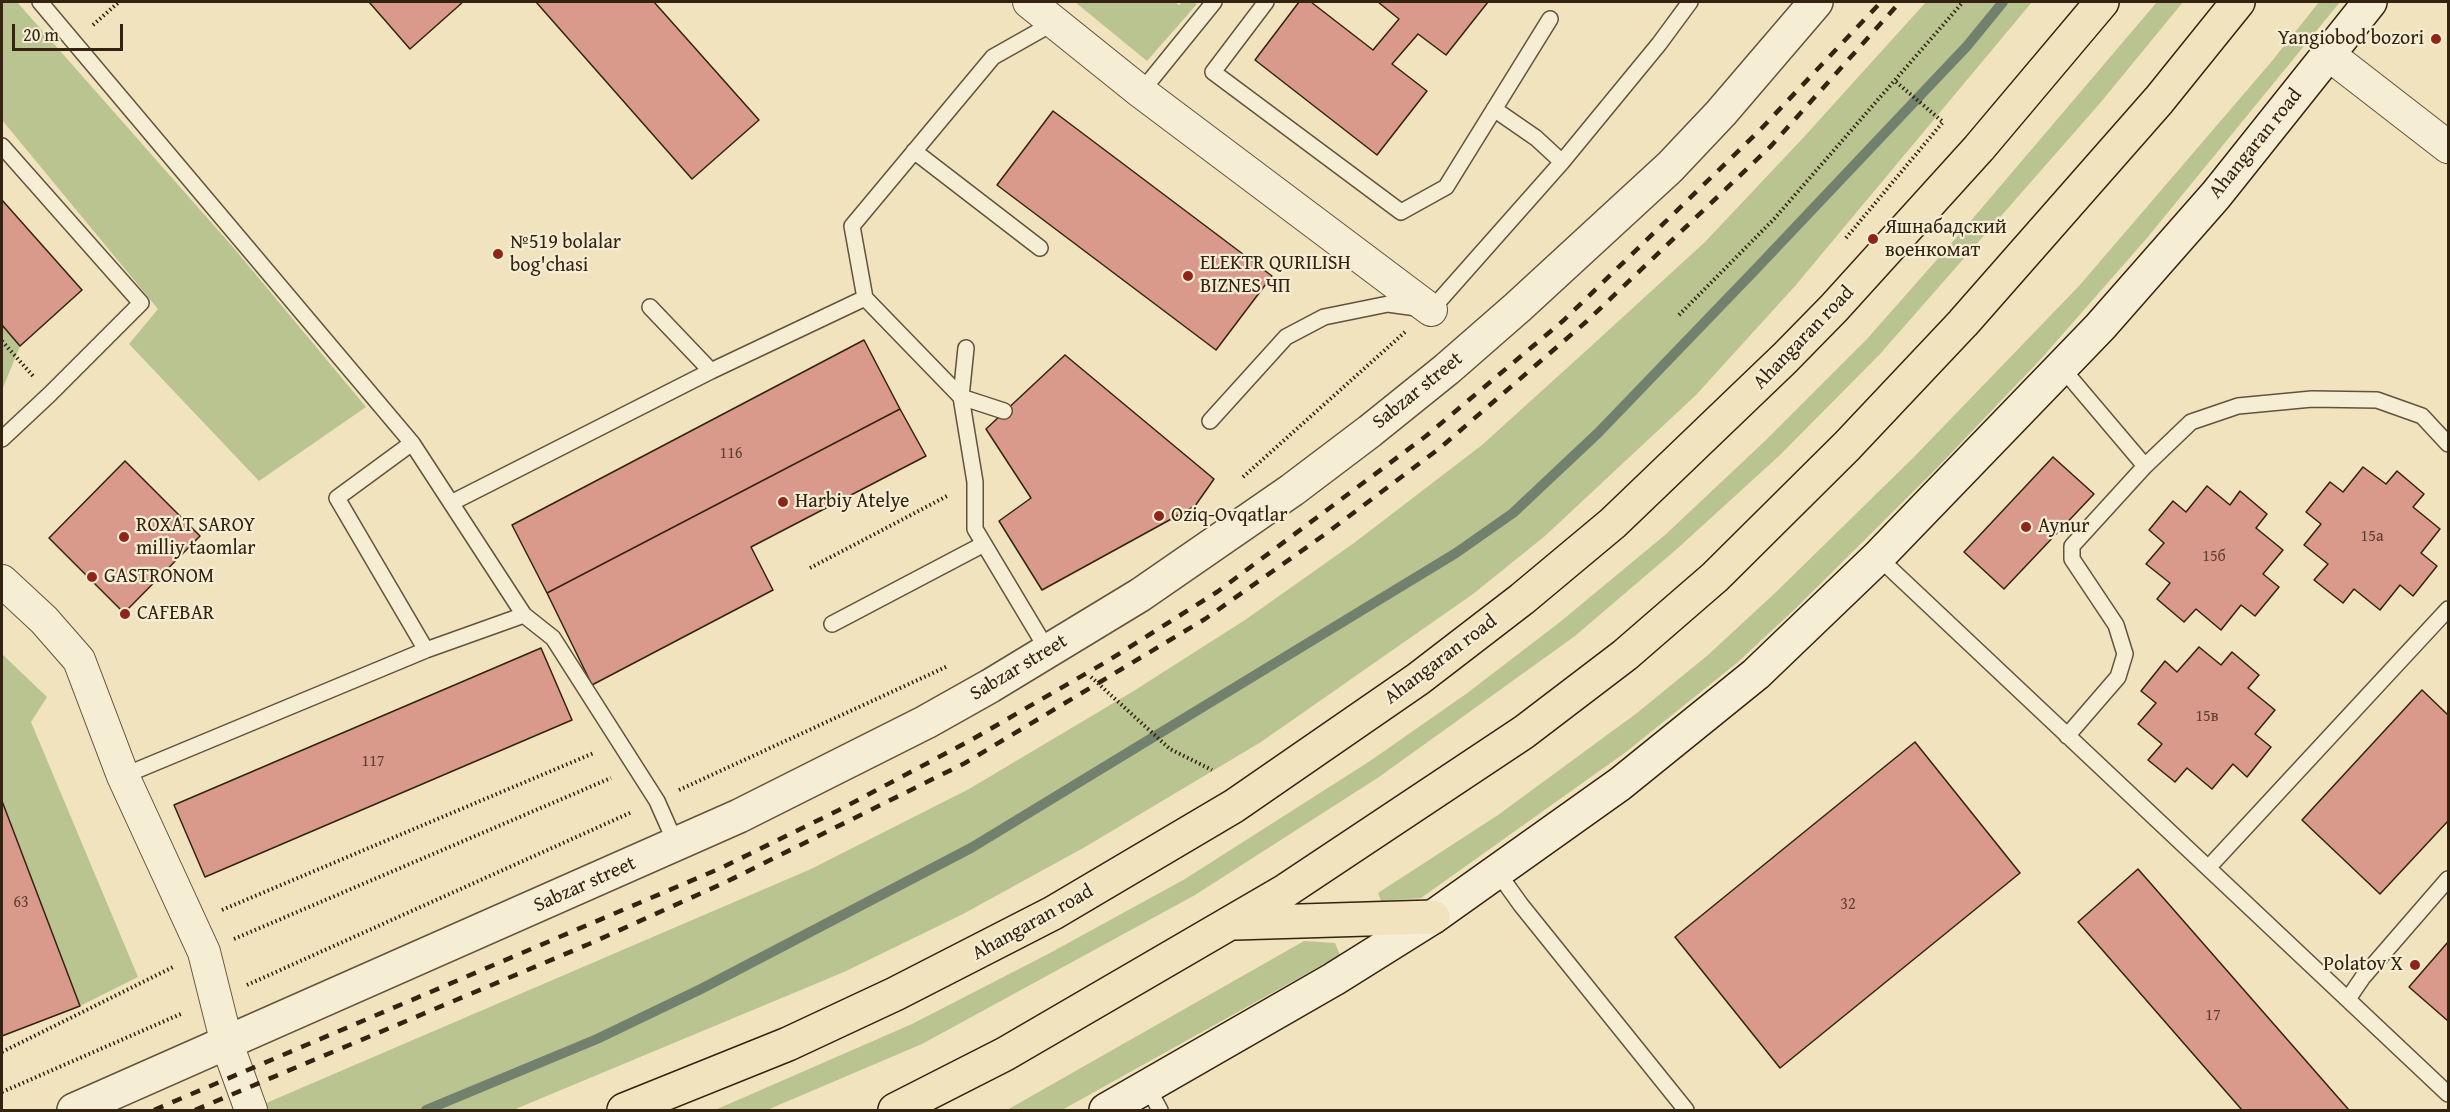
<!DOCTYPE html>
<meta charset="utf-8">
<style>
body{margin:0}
#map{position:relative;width:2450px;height:1112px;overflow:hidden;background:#f0e3bd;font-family:"Gentium Book Plus",serif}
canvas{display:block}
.frame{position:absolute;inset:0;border:3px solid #332310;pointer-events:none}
.scale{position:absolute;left:12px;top:24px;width:111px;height:27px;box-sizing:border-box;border:3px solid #332310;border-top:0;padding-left:8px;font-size:18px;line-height:21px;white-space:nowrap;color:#332310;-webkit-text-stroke:4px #f5edd4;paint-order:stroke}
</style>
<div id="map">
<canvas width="2450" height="1112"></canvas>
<div class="frame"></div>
<div class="scale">20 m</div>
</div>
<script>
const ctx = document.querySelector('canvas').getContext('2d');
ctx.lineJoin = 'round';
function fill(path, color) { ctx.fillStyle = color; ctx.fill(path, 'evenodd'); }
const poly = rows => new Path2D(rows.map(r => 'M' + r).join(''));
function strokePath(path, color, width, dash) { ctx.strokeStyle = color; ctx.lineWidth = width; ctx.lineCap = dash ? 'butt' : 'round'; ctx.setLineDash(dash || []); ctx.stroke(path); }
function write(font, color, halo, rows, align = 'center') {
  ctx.font = font + ' "Gentium Book Plus",serif'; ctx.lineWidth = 4.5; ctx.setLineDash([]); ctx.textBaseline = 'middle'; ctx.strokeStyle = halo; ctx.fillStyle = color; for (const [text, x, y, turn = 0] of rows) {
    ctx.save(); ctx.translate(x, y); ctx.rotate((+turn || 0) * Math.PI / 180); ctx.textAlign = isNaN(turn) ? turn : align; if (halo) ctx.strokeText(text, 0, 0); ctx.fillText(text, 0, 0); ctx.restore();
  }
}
const green = poly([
 [2,2,17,2,232,246,366,407,259,481,129,344,158,309,2,120],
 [1075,2,1175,2,1179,5,1182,2,1193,2,1197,4,1147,61],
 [1926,2,2032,2,1795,286,1696,395,1545,536,1473,594,1261,742,1085,847,963,914,844,972,513,1110,250,1110,811,869,969,789,1132,692,1245,620,1354,543,1482,445,1588,349,1705,242,1803,138],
 [2157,2,2183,2,2101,102,1880,354,1780,455,1678,548,1575,636,1379,777,1195,895,922,1044,767,1110,715,1110,912,1024,1050,953,1185,879,1370,761,1466,694,1560,622,1665,535,1766,440,1867,339,1963,230],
 [2319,2,2340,2,2147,238,2040,360,1934,471,1796,608,1738,662,1626,752,1421,898,1381,901,1378,893,1498,815,1637,713,1708,655,1775,593,1913,458,2079,286,2272,61],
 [2,325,20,346,2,390],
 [2,654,47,697,31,722,138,977,80,1006,2,801],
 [1304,941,1335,943,1340,955,1062,1110,1007,1110]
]);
const stream = poly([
 [426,1110,597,1039,701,989,971,848,1456,553,1513,513,1598,433,1754,271,1967,46,2003,2]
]);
const building = poly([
 [369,2,463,2,410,49,369,2],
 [536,2,654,2,759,120,692,179,536,2],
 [1299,2,1311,2,1373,50,1399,19,1378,2,1488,2,1446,55,1418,34,1392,64,1427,91,1377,155,1255,60,1299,2],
 [1053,111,1272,276,1216,350,997,185,1053,111],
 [2,200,82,290,20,346,2,325,2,200],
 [864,340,900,409,547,593,512,525,864,340],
 [1065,355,1214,479,1195,506,1042,590,999,521,1031,498,986,429,1065,355],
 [900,409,926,456,751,547,773,590,592,685,547,593,900,409],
 [2053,457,2094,494,2004,589,1964,552,2053,457],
 [125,461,200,536,124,613,49,538,125,461],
 [2363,467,2386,484,2397,471,2424,494,2413,507,2440,529,2421,553,2437,566,2413,596,2400,585,2380,610,2354,589,2343,603,2314,580,2328,564,2304,545,2321,524,2306,512,2330,482,2343,492,2363,467],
 [2207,486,2230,505,2240,491,2267,514,2256,528,2283,550,2263,574,2279,587,2255,616,2241,605,2221,630,2196,609,2184,622,2157,599,2170,583,2146,564,2164,543,2149,530,2173,501,2186,512,2207,486],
 [2199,647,2221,665,2232,652,2259,675,2248,688,2275,710,2255,734,2271,747,2247,777,2233,764,2212,789,2187,768,2175,782,2148,760,2162,744,2138,724,2156,703,2141,691,2165,661,2177,672,2199,647],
 [541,648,572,720,205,877,174,805,541,648],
 [2422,690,2448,715,2448,821,2380,894,2302,820,2422,690],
 [1915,742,2020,873,1780,1068,1675,937,1915,742],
 [2,801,80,1006,2,1036,2,801],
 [2138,869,2349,1110,2242,1110,2078,922,2138,869],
 [2448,942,2448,1021,2409,987,2448,942]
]);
const path = poly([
 [93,25,119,2],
 [1846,238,1943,122,1895,81],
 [1679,315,1774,219,1963,2],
 [2,341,33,376],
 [1243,477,1405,332],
 [810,568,947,496],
 [1091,677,1170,749,1212,770],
 [679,790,948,666],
 [222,910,594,753],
 [234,939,611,778],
 [247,985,632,812],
 [2,1052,173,967],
 [2,1092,183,1013]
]);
const service = poly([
 [40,2,412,443,524,615,553,638,657,801,676,844],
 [1266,2,1213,72,1401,212,1446,187,1550,19],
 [1141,92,1214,2],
 [1494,109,1536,138,1562,162],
 [2,146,141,303,50,394,2,439],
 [914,151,1040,248],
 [865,298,852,226,993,57,1055,22],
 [650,307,711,371],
 [966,348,961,397,1004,411],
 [2062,368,2145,466,2072,546,2072,559,2116,625,2125,654,2118,677,2067,736],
 [1210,421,1286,337,1324,317,1388,304,1431,310,1562,162,1659,44,1690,2],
 [412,443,337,498,426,650],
 [2145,466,2191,422,2238,406,2312,399,2377,400,2422,416,2448,444],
 [451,503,711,371,865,298,961,397,975,482,975,529,1048,651],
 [1878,557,2448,1094],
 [832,624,984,544],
 [123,776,426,650,524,615],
 [2208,868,2448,609],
 [1498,873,1521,905,1686,1110],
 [2348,999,2363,977,2448,879],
 [1148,1088,1160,1110]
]);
const minor = poly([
 [1029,2,1141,92,1431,310],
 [2328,54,2448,147],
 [2,581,44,620,79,660,123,776,204,952,227,1044,251,1110]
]);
const tertiary = poly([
 [74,1110,739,816,926,722,990,686,1140,595,1292,490,1370,431,1447,369,1518,307,1670,167,1721,113,1816,2]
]);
const secondary = poly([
 [1106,1110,1334,979,1433,917,1620,784,1756,674,1878,557,2100,327,2216,195,2370,2]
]);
const trunk = poly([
 [1235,923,1433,917],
 [624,1110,788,1044,895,994,1053,913,1234,806,1418,679,1522,599,1613,523,1785,358,1834,308,1979,148,2102,2],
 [895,1110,1005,1054,1285,891,1524,732,1625,655,1715,577,1847,446,1963,323,2159,100,2238,2]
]);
const rail = poly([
 [154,1110,721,868,839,810,971,740,1106,662,1217,592,1426,436,1564,320,1759,131,1881,2],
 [195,1110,589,944,726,882,965,763,1205,619,1324,535,1440,448,1587,321,1771,146,1900,2]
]);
const markers = [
 [2436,39,6,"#8f2418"],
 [1873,239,6,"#8f2418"],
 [498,254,6,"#8f2418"],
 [1188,276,6,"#8f2418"],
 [783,502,6,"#8f2418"],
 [1159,516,6,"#8f2418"],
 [2026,527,6,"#8f2418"],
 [124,537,6,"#8f2418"],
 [92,577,6,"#8f2418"],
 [125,614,6,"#8f2418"],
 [2415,965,6,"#8f2418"]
];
const numberNames = [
 ["116",731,454],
 ["15а",2372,537],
 ["15б",2214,557],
 ["15в",2207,717],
 ["117",373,762],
 ["63",21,903],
 ["32",1848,905],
 ["17",2213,1016]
];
const poiNames = [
 ["Yangiobod bozori",2424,39,"right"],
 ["Яшнабадский",1885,228],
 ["военкомат",1885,251],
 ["№519 bolalar",510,243],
 ["bog'chasi",510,266],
 ["ELEKTR QURILISH",1200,264],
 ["BIZNES ЧП",1200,287],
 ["Harbiy Atelye",795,502],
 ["Oziq-Ovqatlar",1171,516],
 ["ROXAT SAROY",136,526],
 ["milliy taomlar",136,549],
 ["Aynur",2038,527],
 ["GASTRONOM",104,577],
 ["CAFEBAR",137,614],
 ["Polatov X",2403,965,"right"]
];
const streetNames = [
 ["Ahangaran road",2256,144,-51],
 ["Ahangaran road",1804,338,-46],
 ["Sabzar street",1418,391,-39],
 ["Ahangaran road",1441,660,-37],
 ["Sabzar street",1019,668,-31],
 ["Sabzar street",585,885,-24],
 ["Ahangaran road",1033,923,-29]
];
fill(green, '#bac491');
strokePath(stream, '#71816d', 10);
fill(building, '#d9998b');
strokePath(building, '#332310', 1.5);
strokePath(service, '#62533b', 18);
strokePath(minor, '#62533b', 34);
strokePath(tertiary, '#62533b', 36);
strokePath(secondary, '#332310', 36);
strokePath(trunk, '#332310', 36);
strokePath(path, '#332310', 4, [1.5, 3]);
strokePath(service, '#f5edd4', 15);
strokePath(minor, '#f5edd4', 32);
strokePath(tertiary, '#f5edd4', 33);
strokePath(secondary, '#f5edd4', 33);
strokePath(trunk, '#f0e3bd', 33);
strokePath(rail, '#332310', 4.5, [10, 10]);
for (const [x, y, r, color] of markers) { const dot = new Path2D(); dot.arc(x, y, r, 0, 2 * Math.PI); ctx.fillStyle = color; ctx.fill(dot); strokePath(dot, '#f5edd4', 2); }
write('16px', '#5c402f', null, numberNames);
write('20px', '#332310', '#f5edd4', poiNames, 'left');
write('20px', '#332310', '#f5edd4', streetNames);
</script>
